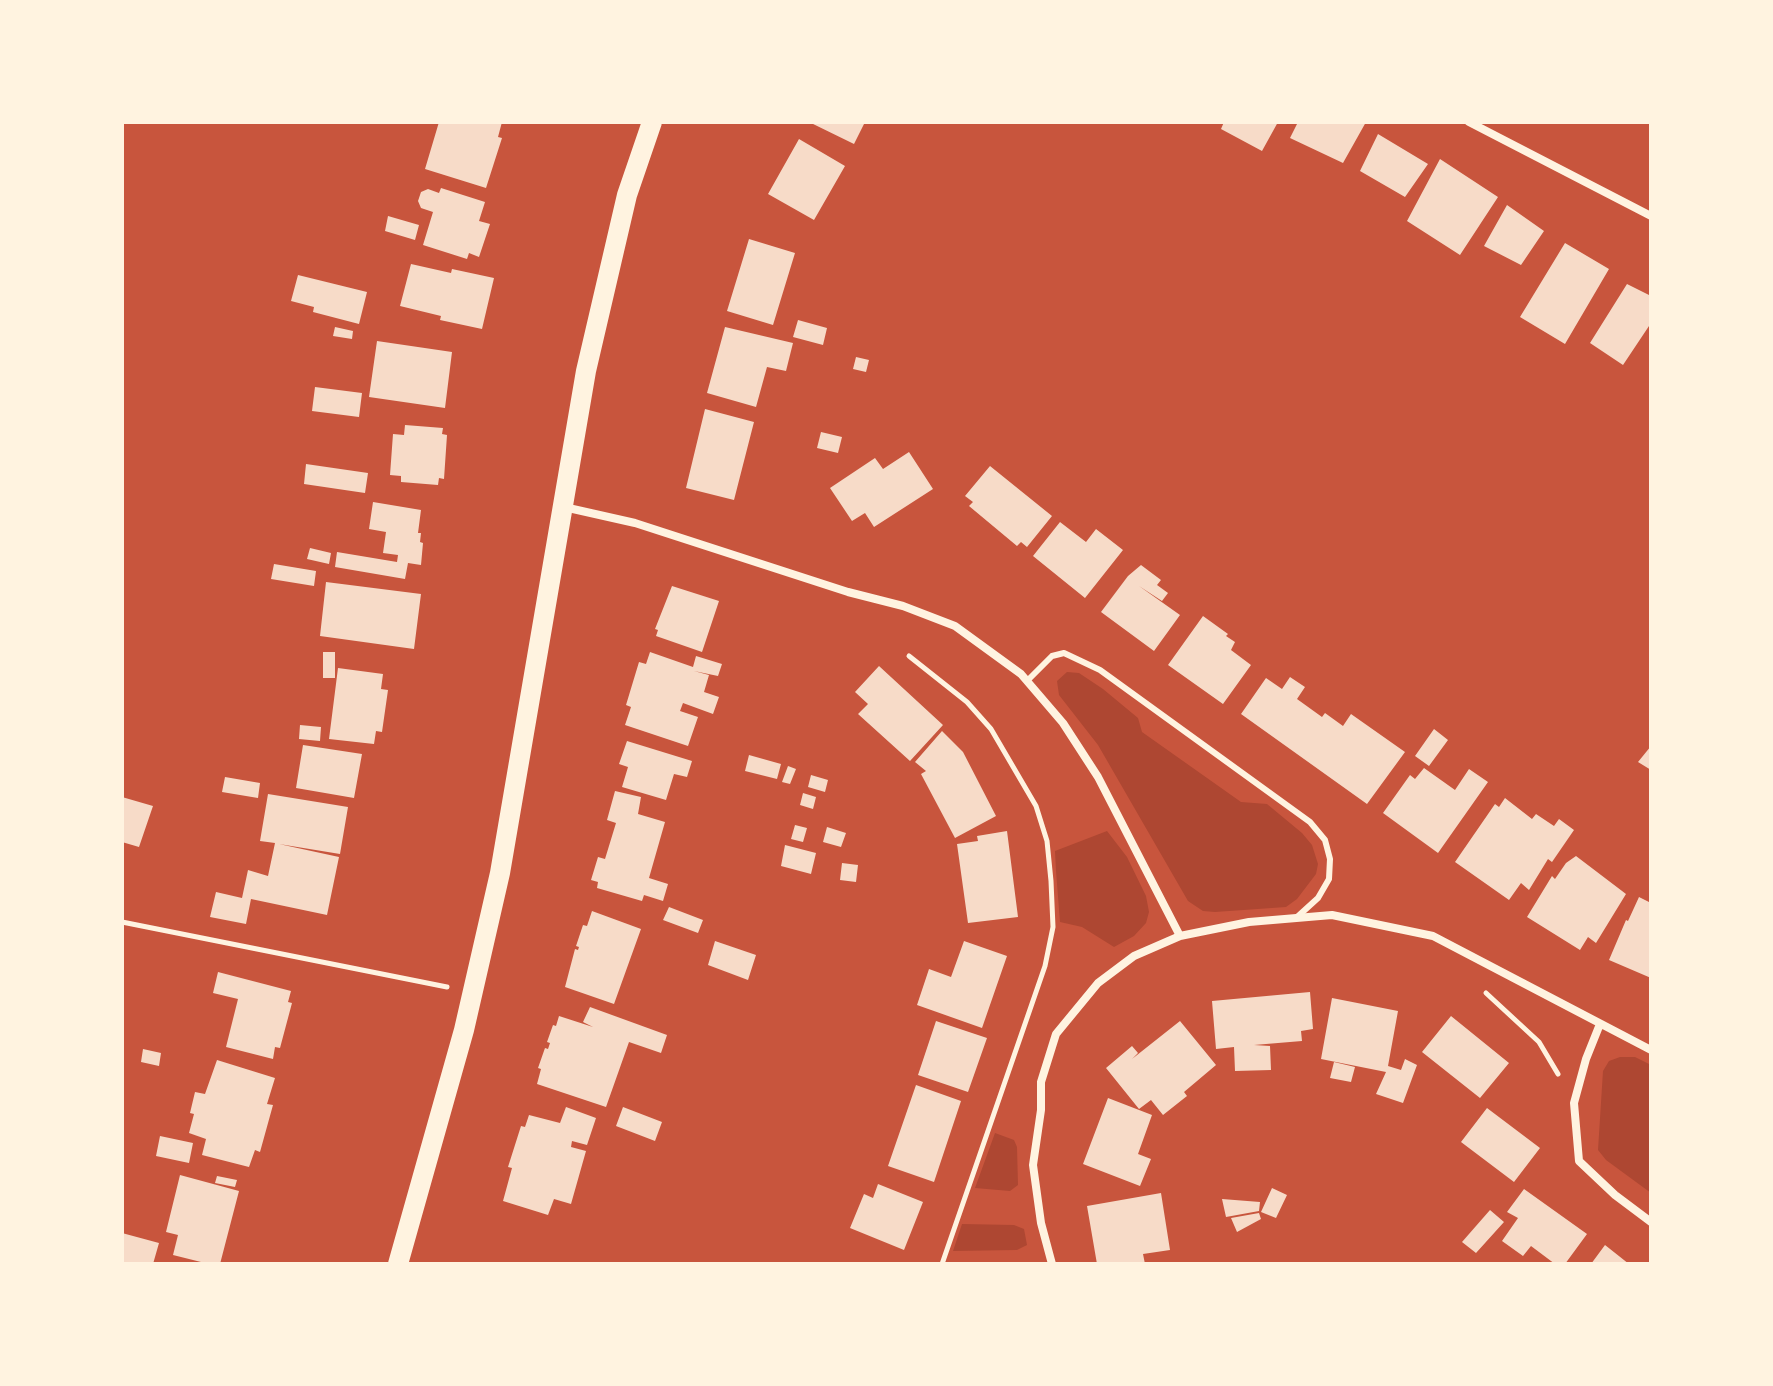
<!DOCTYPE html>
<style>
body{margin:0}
#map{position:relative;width:1773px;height:1386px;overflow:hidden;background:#c8553d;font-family:"Exo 2",sans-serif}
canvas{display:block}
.frame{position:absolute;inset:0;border:124px solid #fff3e0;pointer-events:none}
</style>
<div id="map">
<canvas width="1773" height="1386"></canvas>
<div class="frame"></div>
</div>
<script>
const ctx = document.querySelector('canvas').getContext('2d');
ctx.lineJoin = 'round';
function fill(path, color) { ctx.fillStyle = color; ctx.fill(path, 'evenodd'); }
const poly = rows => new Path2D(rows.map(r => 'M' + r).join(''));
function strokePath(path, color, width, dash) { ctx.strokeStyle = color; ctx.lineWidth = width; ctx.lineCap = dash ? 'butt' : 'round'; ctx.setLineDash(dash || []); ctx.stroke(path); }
const green = poly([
 [1067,672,1079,673,1103,689,1138,718,1142,732,1241,802,1267,804,1302,833,1312,845,1318,864,1316,874,1297,899,1286,907,1215,912,1203,911,1188,901,1098,745,1059,695,1057,681],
 [1107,831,1127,857,1146,896,1149,912,1146,923,1134,936,1114,947,1082,927,1060,922,1056,871,1055,851],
 [1620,1057,1635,1057,1651,1065,1651,1193,1606,1160,1598,1150,1603,1071,1609,1061],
 [995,1133,1014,1140,1017,1147,1018,1185,1010,1191,975,1188],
 [962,1224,1014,1225,1024,1229,1027,1245,1017,1250,953,1251]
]);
const building = poly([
 [439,122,502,122,498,137,502,138,486,188,425,169],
 [809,122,865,122,854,144],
 [1224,122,1278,122,1262,151,1221,129],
 [1298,122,1366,122,1343,163,1290,138],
 [1378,134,1428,164,1405,197,1360,171],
 [799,139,845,166,814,220,768,194],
 [1440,159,1498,197,1460,255,1407,221],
 [441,188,485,202,479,221,490,224,479,257,469,253,467,259,423,245,433,212,421,208,418,201,421,192,428,189,439,193],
 [1507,205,1544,231,1521,265,1484,246],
 [388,216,419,225,415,240,385,231],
 [749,239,795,253,773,325,727,311],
 [1565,243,1609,269,1565,344,1520,317],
 [411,264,451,273,452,269,494,278,482,329,440,320,441,316,400,306],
 [298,275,367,292,359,324,313,312,314,307,291,301],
 [1627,284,1651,296,1651,323,1623,365,1590,343],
 [798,320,827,328,823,345,793,337],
 [335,327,353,331,352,339,333,336],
 [725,327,793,343,786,371,767,367,756,407,707,393],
 [377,341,452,352,445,408,369,397],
 [856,357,869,360,866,372,853,369],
 [315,387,362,393,359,417,312,411],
 [705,409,754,422,734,500,686,488],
 [405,425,443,428,442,434,447,435,444,479,439,478,438,485,401,482,401,476,390,475,393,434,404,435],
 [821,432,842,437,838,453,817,448],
 [909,452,933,489,874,527,865,513,852,521,830,488,875,458,883,469],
 [306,464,368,473,365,493,304,484],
 [990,466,1052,516,1027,547,1021,542,1017,546,969,506,973,502,965,496],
 [373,502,421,510,418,533,421,533,420,542,423,543,421,565,408,563,405,579,335,567,337,552,397,562,398,555,383,553,386,532,369,529],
 [1060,522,1086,542,1096,529,1123,550,1085,598,1033,556],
 [310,548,331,553,329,564,307,559],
 [274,564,316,571,314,586,271,579],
 [1141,565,1161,580,1157,585,1168,593,1162,601,1139,586,1180,615,1154,651,1101,612,1128,576],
 [326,582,421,594,414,649,320,636],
 [672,586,719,601,702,652,656,636,658,630,655,629],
 [1203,616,1228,634,1226,636,1235,642,1231,650,1251,665,1223,704,1168,665],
 [323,652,335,652,335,678,323,678],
 [650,652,693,667,696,656,722,664,718,676,694,671,709,675,704,692,719,697,713,714,683,703,680,711,698,717,688,746,625,725,631,707,626,705,639,662,646,664],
 [879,666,943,725,910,761,858,714,868,704,855,692],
 [338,668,383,674,381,689,388,690,382,732,376,731,374,744,329,739],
 [1290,677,1305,687,1297,699,1322,717,1325,713,1343,726,1351,714,1405,752,1367,804,1241,714,1266,678,1282,689],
 [300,725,321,727,320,741,299,739],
 [1434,729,1448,740,1429,766,1415,756],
 [942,731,963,752,996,816,955,838,921,774,926,771,915,762],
 [627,741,692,761,687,777,674,774,666,800,622,787,628,767,619,764],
 [303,745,362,754,354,798,296,788],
 [1651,746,1651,770,1638,762],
 [749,755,781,764,777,779,745,771],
 [788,766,796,769,790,784,782,782],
 [1424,768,1455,790,1469,769,1488,782,1438,853,1383,813,1410,775,1415,779],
 [811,775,828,780,825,792,808,787],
 [225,777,260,783,258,798,222,792],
 [615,791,641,797,638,814,665,822,649,878,668,884,663,901,644,895,642,901,597,888,598,882,591,880,598,857,605,859,616,823,607,820],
 [803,793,816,797,813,809,800,805],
 [268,794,348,807,340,854,279,844,339,857,327,915,251,899,246,924,210,917,216,892,242,898,248,870,268,876,275,843,260,841],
 [122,797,153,806,139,847,122,842],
 [1505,798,1532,819,1536,814,1554,826,1559,819,1574,830,1552,862,1548,859,1529,890,1521,883,1509,900,1455,862,1495,804,1499,807],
 [795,825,807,828,803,842,791,839],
 [827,827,846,833,841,847,823,842],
 [1007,831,1018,917,968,923,957,844,978,841,977,836],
 [785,845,816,853,811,874,781,866],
 [1576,856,1626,894,1596,943,1588,937,1580,950,1527,917,1552,876,1555,879,1566,863],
 [842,863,858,865,856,882,840,880],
 [1639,897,1651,903,1651,978,1609,960,1626,920,1628,921],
 [669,907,703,920,698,933,663,920],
 [592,911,641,929,614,1004,565,987,575,949,578,950,579,947,576,946,583,925,587,926],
 [715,941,756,955,748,980,708,965],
 [964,941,1007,956,982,1028,917,1005,929,969,951,977],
 [218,972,291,991,288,1002,292,1003,280,1048,275,1047,273,1059,226,1047,238,999,213,993],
 [1310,992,1313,1029,1301,1031,1302,1041,1254,1045,1270,1046,1271,1070,1235,1071,1234,1047,1216,1049,1212,1001],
 [1332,998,1398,1011,1388,1066,1401,1070,1405,1059,1417,1065,1403,1103,1376,1094,1386,1072,1321,1059],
 [590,1007,667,1035,661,1053,629,1042,606,1107,537,1084,541,1069,538,1068,545,1048,548,1049,550,1043,547,1042,553,1025,556,1026,559,1016,593,1027,583,1022],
 [1451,1016,1509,1063,1480,1098,1422,1052],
 [936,1021,987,1038,968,1092,918,1075],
 [1180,1021,1216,1065,1184,1092,1187,1096,1163,1115,1151,1100,1139,1109,1106,1068,1132,1046,1138,1053,1132,1059],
 [143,1049,161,1053,159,1066,141,1062],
 [217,1060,275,1078,267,1104,273,1105,260,1152,255,1150,249,1167,202,1155,206,1139,189,1133,194,1114,190,1113,195,1092,205,1094],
 [1334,1062,1355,1067,1351,1082,1330,1078],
 [916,1085,961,1101,934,1182,888,1166],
 [1108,1098,1152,1115,1138,1154,1151,1159,1140,1186,1083,1164],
 [566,1107,596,1118,587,1145,572,1141,571,1147,586,1151,571,1204,554,1199,548,1215,503,1201,512,1168,508,1167,521,1126,525,1127,529,1115,560,1123],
 [623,1107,662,1122,655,1141,616,1126],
 [1487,1108,1540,1148,1514,1182,1461,1142],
 [160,1136,193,1143,189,1163,156,1156],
 [180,1175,239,1191,220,1264,209,1264,173,1255,178,1235,166,1232],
 [217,1176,237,1180,235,1187,215,1183],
 [878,1184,923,1202,904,1250,850,1228,864,1194,873,1198],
 [1272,1188,1287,1195,1276,1218,1261,1212],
 [1524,1189,1587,1234,1565,1264,1555,1264,1531,1246,1523,1256,1502,1241,1518,1218,1507,1212],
 [1161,1193,1170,1250,1143,1254,1145,1264,1097,1264,1087,1206],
 [1222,1199,1260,1202,1259,1211,1226,1217],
 [1490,1210,1504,1222,1476,1253,1462,1242],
 [1259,1213,1261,1219,1237,1232,1231,1218],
 [122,1233,159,1243,153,1264,122,1264],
 [1605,1245,1629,1264,1591,1264]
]);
const path = poly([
 [909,656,967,702,991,729,1036,806,1047,841,1051,881,1053,927,1045,966,942,1264],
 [122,922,447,987],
 [1486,993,1539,1042,1558,1074]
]);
const service = poly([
 [1027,681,1052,656,1064,653,1100,670,1310,822,1325,840,1330,859,1329,879,1318,898,1296,918]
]);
const minor = poly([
 [1469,122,1651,216],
 [564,507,635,523,848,592,903,606,955,626,1021,674,1063,723,1098,777,1180,936,1249,922,1332,915,1433,936,1651,1050],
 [1600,1024,1586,1059,1574,1103,1579,1161,1615,1195,1651,1222],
 [1052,1264,1041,1223,1033,1165,1041,1110,1041,1082,1056,1034,1098,983,1134,956,1180,936]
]);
const primary = poly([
 [398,1264,464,1030,500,873,586,371,627,195,652,122]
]);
fill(green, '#ae4732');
fill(building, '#f7dbc8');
strokePath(path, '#fff3e0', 5);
strokePath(service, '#fff3e0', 6);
strokePath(minor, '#fff3e0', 8);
strokePath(primary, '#fff3e0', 20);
</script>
